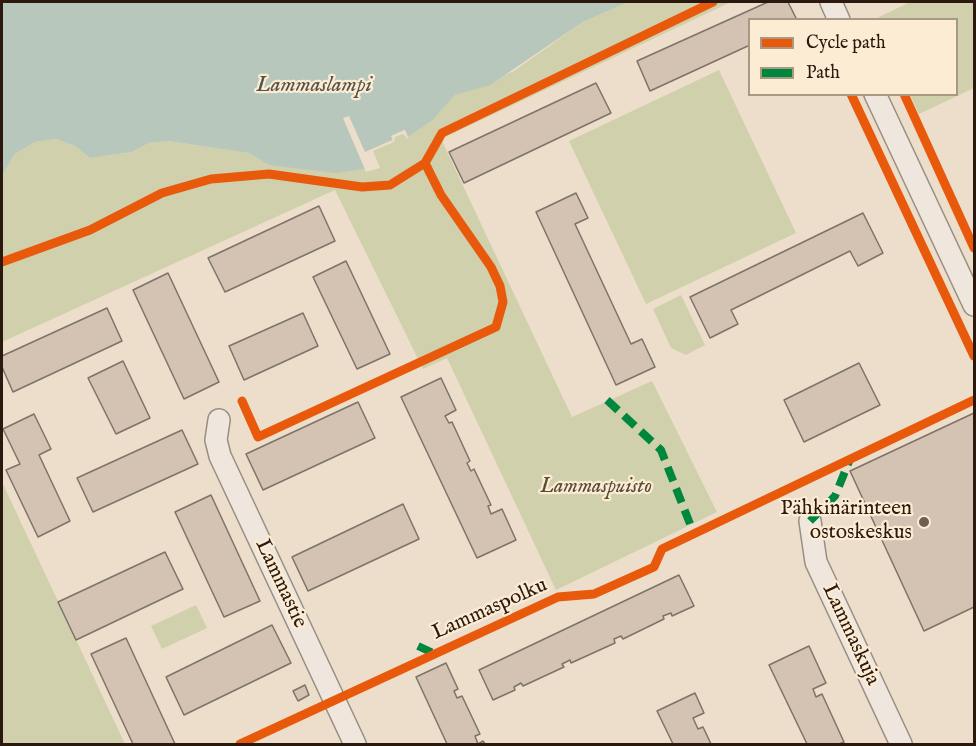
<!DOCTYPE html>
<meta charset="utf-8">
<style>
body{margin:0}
#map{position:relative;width:976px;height:746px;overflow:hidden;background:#ecdeca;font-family:"IM FELL English",serif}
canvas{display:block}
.frame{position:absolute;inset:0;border:3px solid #2b1910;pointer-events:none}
.legend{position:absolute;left:748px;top:18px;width:210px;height:78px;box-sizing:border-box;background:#fcecd3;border:2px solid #a89885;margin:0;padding:8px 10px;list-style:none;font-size:18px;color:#2b1910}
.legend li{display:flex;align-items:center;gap:12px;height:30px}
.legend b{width:30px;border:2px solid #a89885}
</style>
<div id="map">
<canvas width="976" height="746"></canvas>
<div class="frame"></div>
<ul class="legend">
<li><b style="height:8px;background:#e8590c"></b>Cycle path</li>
<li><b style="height:8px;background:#00873e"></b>Path</li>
</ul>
</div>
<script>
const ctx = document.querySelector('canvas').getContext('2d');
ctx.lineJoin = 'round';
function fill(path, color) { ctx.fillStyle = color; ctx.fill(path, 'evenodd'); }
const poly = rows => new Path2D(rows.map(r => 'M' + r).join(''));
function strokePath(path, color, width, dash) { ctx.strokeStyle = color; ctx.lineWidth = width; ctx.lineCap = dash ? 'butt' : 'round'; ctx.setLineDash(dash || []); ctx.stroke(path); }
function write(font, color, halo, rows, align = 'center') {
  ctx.font = font + ' "IM FELL English",serif'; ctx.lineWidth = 4.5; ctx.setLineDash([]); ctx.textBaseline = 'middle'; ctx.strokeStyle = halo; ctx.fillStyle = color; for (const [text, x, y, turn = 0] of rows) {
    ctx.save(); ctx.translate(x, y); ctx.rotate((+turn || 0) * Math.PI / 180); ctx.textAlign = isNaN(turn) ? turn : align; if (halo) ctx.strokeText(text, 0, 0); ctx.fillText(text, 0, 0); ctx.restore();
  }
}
const green = poly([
 [628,2,731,2,441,139,572,417,652,381,717,512,556,590,447,358,423,369,335,190,2,342,2,176,13,154,35,142,56,139,75,146,90,158,132,152,149,143,168,141,249,153,270,165,369,150,405,130,408,137,433,120,455,95,514,71,583,22],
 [910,2,974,2,974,88,919,114,910,95,956,94,956,20,875,19],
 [719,70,796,233,646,304,569,141],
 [681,295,705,345,686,355,671,348,653,309],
 [2,482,125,744,2,744],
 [196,605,207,628,162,649,151,626]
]);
const water = poly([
 [2,2,628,2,583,22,490,85,455,95,433,120,408,137,405,130,391,136,393,139,370,150,377,167,336,173,269,165,249,153,168,141,149,143,132,152,90,158,75,146,56,139,35,142,14,154,2,176]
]);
const pier = poly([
 [349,116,365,152,393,140,391,136,405,130,409,140,403,134,395,137,394,142,373,151,380,168,366,172,343,118]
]);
const building = poly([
 [768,2,788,2,797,20,750,20,750,45,650,91,637,61,768,2],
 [596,83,611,113,464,183,449,152,596,83],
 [576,193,588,218,575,224,631,344,642,339,655,367,616,385,536,212,576,193],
 [319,206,335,241,225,292,208,258,319,206],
 [863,213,883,253,858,266,850,251,731,310,738,324,710,338,690,297,863,213],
 [346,261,390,354,357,369,313,277,346,261],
 [168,273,219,382,184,399,133,290,168,273],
 [107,308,122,341,13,392,2,367,2,356,107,308],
 [303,313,318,346,244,380,229,346,303,313],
 [123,361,150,418,116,434,88,378,123,361],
 [859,363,880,405,804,442,784,400,859,363],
 [441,378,456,410,445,416,449,423,452,422,470,461,467,463,471,471,474,469,491,505,488,506,491,514,502,509,516,540,477,558,401,397,441,378],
 [358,402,375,438,263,490,246,454,358,402],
 [974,413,974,607,924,631,850,471,974,413],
 [34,414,51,449,39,455,70,521,38,537,6,470,20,464,3,429,34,414],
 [182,430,198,464,93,512,77,478,182,430],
 [211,495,260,601,224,617,175,512,211,495],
 [403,504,419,539,308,591,292,557,403,504],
 [165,552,183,589,76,640,58,602,165,552],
 [679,575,694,606,672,616,671,613,663,616,664,619,623,639,621,636,614,639,615,643,571,663,570,660,562,664,564,667,523,686,521,683,514,687,515,690,493,700,479,670,679,575],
 [272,625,291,663,184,715,166,677,272,625],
 [126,638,175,744,133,744,91,654,126,638],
 [809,646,826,683,813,689,816,697,822,694,844,742,839,744,807,744,769,665,809,646],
 [446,663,458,689,454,691,457,698,462,696,480,734,475,736,478,744,483,741,485,744,447,744,416,677,446,663],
 [305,685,309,695,298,701,293,691,305,685],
 [695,693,704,713,693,718,698,729,703,727,711,744,673,744,657,711,695,693]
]);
const street = poly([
 [831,2,839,20],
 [875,94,974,305],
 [219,420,216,440,220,456,355,744],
 [810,521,816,562,901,744]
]);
const quiet = poly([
 [607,400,661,450,694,534],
 [810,521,835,496,850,459],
 [418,646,435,654]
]);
const cycleway = poly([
 [851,94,974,356],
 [904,94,974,248],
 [2,262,90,230,162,193,211,179,269,174,362,187,390,185,425,163,442,133,713,2],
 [242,401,258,437,496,327,503,302,500,286,491,267,441,195,425,163],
 [240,744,558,597,594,594,654,567,662,549,974,400]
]);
const markers = [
 [924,522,6,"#6f5e51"]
];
const parkNames = [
 ["Lammaspuisto",596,488]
];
const poiNames = [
 ["Pähkinärinteen",912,510],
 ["ostoskeskus",912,534]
];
const streetNames = [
 ["Lammastie",280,584,65],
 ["Lammaspolku",490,610,-24],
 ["Lammaskuja",850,635,65]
];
const waterNames = [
 ["Lammaslampi",314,86]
];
fill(green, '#d1d0ac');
fill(water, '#b7c7bc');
fill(pier, '#ecdeca');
fill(building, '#d4c2b2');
strokePath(building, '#7d7369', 1.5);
strokePath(street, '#988e82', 24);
strokePath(street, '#efe7dd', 21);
strokePath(quiet, '#00873e', 8, [15, 8]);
strokePath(cycleway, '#e8590c', 9);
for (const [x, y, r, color] of markers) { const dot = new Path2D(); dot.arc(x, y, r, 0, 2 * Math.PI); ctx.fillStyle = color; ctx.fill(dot); strokePath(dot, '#fcecd3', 2); }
write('italic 21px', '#564c37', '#fcecd3', parkNames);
write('21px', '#2b1910', '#fcecd3', poiNames, 'right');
write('21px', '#2b1910', '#fcecd3', streetNames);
write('italic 22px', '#54524a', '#fcecd3', waterNames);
</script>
